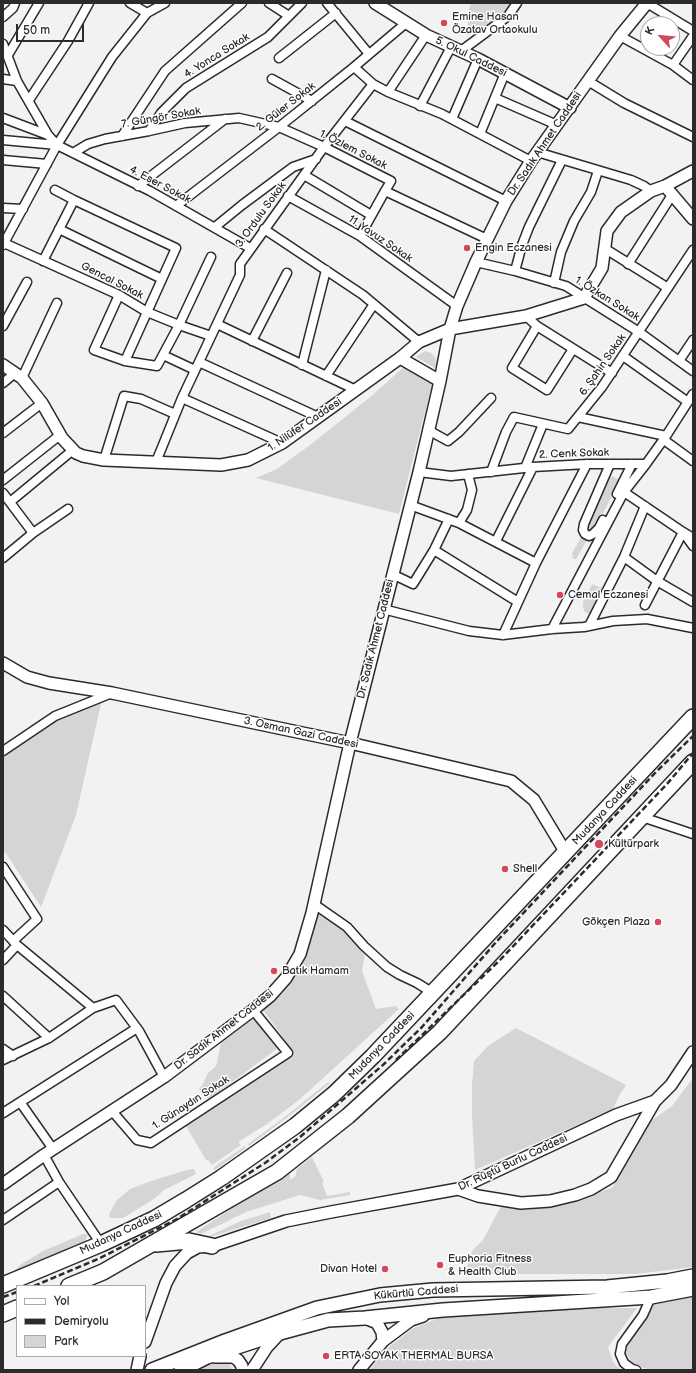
<!DOCTYPE html>
<meta charset="utf-8">
<style>
body{margin:0}
#map{position:relative;width:696px;height:1373px;overflow:hidden;background:#f2f2f2;font-family:"Balsamiq Sans",sans-serif}
canvas{display:block}
.frame{position:absolute;inset:0;border:4px solid #2b2b2b;pointer-events:none}
.legend{position:absolute;left:16px;top:1285px;width:130px;height:72px;box-sizing:border-box;background:#fff;border:1px solid #aaa;margin:0;padding:5px 7px;list-style:none;font-size:12px;color:#2b2b2b}
.legend li{display:flex;align-items:center;gap:8px;height:20px}
.legend b{width:20px;border:1px solid #aaa}
.north{position:absolute;left:640px;top:16px;width:40px;height:40px;box-sizing:border-box;background:#fff;border:1px solid #aaa;border-radius:50%;rotate:297deg;font-size:11px;font-weight:700;line-height:16px;text-align:center;color:#2b2b2b}
.north::after{content:'';display:block;margin:auto;width:14px;height:18px;background:#d1495b;clip-path:polygon(50% 0,100% 100%,50% 72%,0 100%)}
.scale{position:absolute;left:16px;top:24px;width:68px;height:18px;box-sizing:border-box;border:2px solid #2b2b2b;border-top:0;padding-left:5px;font-size:12px;line-height:14px;white-space:nowrap;color:#2b2b2b;-webkit-text-stroke:3px #fff;paint-order:stroke}
</style>
<div id="map">
<canvas width="696" height="1373"></canvas>
<div class="frame"></div>
<ul class="legend">
<li><b style="height:5px;background:#fff"></b>Yol</li>
<li><b style="height:5px;background:#2b2b2b"></b>Demiryolu</li>
<li><b style="height:11px;background:#d5d5d5"></b>Park</li>
</ul>
<div class="north">K</div>
<div class="scale">50 m</div>
</div>
<script>
const ctx = document.querySelector('canvas').getContext('2d');
ctx.lineJoin = 'round';
function fill(path, color) { ctx.fillStyle = color; ctx.fill(path, 'evenodd'); }
const poly = rows => new Path2D(rows.map(r => 'M' + r).join(''));
function strokePath(path, color, width, dash) { ctx.strokeStyle = color; ctx.lineWidth = width; ctx.lineCap = dash ? 'butt' : 'round'; ctx.setLineDash(dash || []); ctx.stroke(path); }
function write(font, color, halo, rows, align = 'center') {
  ctx.font = font + ' "Balsamiq Sans",sans-serif'; ctx.lineWidth = 3; ctx.setLineDash([]); ctx.textBaseline = 'middle'; ctx.strokeStyle = halo; ctx.fillStyle = color; for (const [text, x, y, turn = 0] of rows) {
    ctx.save(); ctx.translate(x, y); ctx.rotate((+turn || 0) * Math.PI / 180); ctx.textAlign = isNaN(turn) ? turn : align; if (halo) ctx.strokeText(text, 0, 0); ctx.fillText(text, 0, 0); ctx.restore();
  }
}
const green = poly([
 [471,3,511,3,505,12,477,31,467,36,469,9],
 [425,351,431,353,434,356,436,360,435,368,416,357],
 [404,367,433,380,399,514,256,478,277,469,310,445,369,398],
 [612,476,619,480,619,483,595,528,589,533,585,527,609,480],
 [581,538,584,538,587,540,576,559,573,559,572,553],
 [592,584,606,590,591,615,585,612,583,608,583,602],
 [102,699,76,815,41,907,3,849,3,754,58,718],
 [314,912,321,913,326,915,357,943,365,954,362,971,376,1009,396,1006,399,1009,299,1100,267,1124,238,1142,241,1145,212,1165,208,1160,206,1160,186,1126,215,1104,282,1059,284,1043,280,1033,263,1010,283,991,294,974],
 [254,1018,278,1048,209,1099,206,1098,199,1089,203,1084,208,1073,215,1067,217,1063,221,1042],
 [516,1028,626,1085,619,1096,613,1109,475,1170,472,1115,472,1085,474,1061,488,1046],
 [693,1078,693,1267,635,1274,465,1274,472,1251,483,1240,501,1206,529,1210,573,1200,612,1188,651,1121,672,1106],
 [327,1083,330,1083,297,1110,249,1146,248,1144,282,1119],
 [245,1146,246,1148,215,1170,213,1169,214,1167],
 [312,1157,324,1182,322,1183,327,1196,350,1192,350,1195,320,1200,300,1195,246,1212,201,1234,196,1232,290,1171,290,1180,295,1177,297,1169],
 [194,1169,196,1174,164,1190,154,1199,123,1218,110,1218,109,1214,117,1200,130,1189,151,1181,187,1170],
 [270,1212,271,1218,210,1237,209,1236,241,1221],
 [83,1234,88,1234,85,1241,13,1272,20,1265,43,1251],
 [693,1296,693,1370,653,1370,639,1367,630,1360,625,1352,628,1343,642,1325,653,1303],
 [581,1308,637,1308,608,1347,613,1362,621,1370,370,1370,385,1350,412,1329,444,1316],
 [218,1361,228,1362,232,1368,232,1370,196,1370]
]);
const street = poly([
 [130,3,147,13],
 [269,3,289,16],
 [327,3,369,54],
 [647,3,693,31],
 [3,17,13,8,15,3],
 [620,36,673,65,693,80],
 [3,44,17,81,48,135,57,145],
 [461,51,508,16,517,3],
 [8,55,39,3],
 [279,58,336,13],
 [673,65,693,36],
 [354,67,373,84,388,92,442,114,531,161],
 [3,79,17,81],
 [272,79,312,101],
 [588,81,624,103,693,137],
 [388,92,426,35],
 [495,98,557,125],
 [29,100,68,41,89,3],
 [420,106,451,47],
 [3,118,48,135],
 [452,119,478,59],
 [345,121,506,201],
 [149,131,161,113,186,88,268,37,302,3],
 [480,134,505,73],
 [122,136,165,71,242,3],
 [3,140,57,145,150,191,250,248],
 [537,152,631,180,644,186,651,191],
 [73,153,88,144,105,139,149,131,185,123,239,118,279,127,324,147,391,181,385,191,487,239],
 [3,160,47,164],
 [304,175,371,215],
 [138,186,225,119],
 [55,190,74,200],
 [288,196,360,236,457,306],
 [176,206,279,127,354,67,406,23],
 [3,208,23,209],
 [215,227,242,205,293,167,316,159],
 [59,229,162,279],
 [264,229,363,295,419,342],
 [360,236,385,191],
 [4,243,119,295,147,312,179,325,211,336],
 [3,245,57,145,112,57,147,13,165,3],
 [604,248,668,288],
 [43,261,74,200,176,248,125,361],
 [476,262,515,271,566,286,639,332,693,371],
 [628,264,672,195],
 [515,271,522,245,529,227,562,160],
 [554,283,561,252,574,221,591,192,598,171],
 [119,295,94,350,125,361,157,366,179,325,211,257],
 [526,316,537,326,612,373],
 [217,324,356,390],
 [3,326,27,282],
 [537,326,512,368,547,390,573,349],
 [252,341,287,273],
 [163,355,195,370],
 [623,356,688,402],
 [679,361,693,340],
 [199,362,318,417],
 [302,365,326,270],
 [326,376,374,304],
 [22,378,57,303],
 [3,383,15,373],
 [182,398,282,443],
 [578,417,666,436],
 [428,430,448,441,459,432,491,398],
 [3,433,42,403],
 [664,440,693,461],
 [104,460,124,396,141,399,175,414],
 [156,462,182,398,240,275,240,264,324,147,373,84],
 [525,468,543,424],
 [419,472,451,476,533,467,587,464,646,464,666,436,693,394],
 [491,472,506,432,514,417,568,429,602,387,693,250],
 [3,480,60,435],
 [624,492,683,532,693,546],
 [3,493,33,533],
 [617,494,632,464],
 [10,502,73,450],
 [410,505,459,523,536,563],
 [603,520,599,528,593,534,589,536,585,534,583,530,584,524,610,464],
 [459,523,467,510,472,490,468,474],
 [496,541,533,467],
 [434,550,518,602],
 [624,557,657,581,693,602],
 [3,558,33,533,68,509],
 [392,574,413,584,434,550,449,519],
 [645,605,683,532,693,538],
 [383,609,469,631,503,635,552,629,584,627,613,621,647,619,693,628],
 [589,626,624,557,645,506],
 [552,629,624,492,646,464],
 [503,635,536,563,587,464],
 [3,751,55,716,112,693],
 [642,817,693,834],
 [3,867,37,919,13,941],
 [314,904,347,927,364,946,387,967,400,975,417,983,433,993],
 [3,930,17,945,93,1008],
 [3,960,17,945],
 [3,996,49,1038],
 [3,1049,13,1056],
 [3,1060,49,1038,93,1008,116,1000,139,1031,164,1077],
 [20,1102,53,1149],
 [112,1111,137,1140,151,1143,288,1053,253,1010],
 [3,1113,137,1028],
 [44,1155,59,1182,101,1244],
 [3,1220,59,1182],
 [636,1370,632,1369,624,1363,620,1354,622,1344,643,1315,651,1297]
]);
const secondary = poly([
 [375,3,426,35,478,59,570,108],
 [665,186,693,171],
 [400,358,440,381],
 [3,365,22,378,42,403,62,438,76,453,83,456,104,460,221,465,248,460,282,443,400,358,419,342,450,329,526,316,584,298,602,268,607,231,621,212,651,191,665,186,693,219],
 [3,663,27,677,49,683,112,693,350,743,511,781,534,800,566,853],
 [3,1184,44,1155,164,1077,253,1010,270,996,286,978,300,954,312,913,350,743,419,472,440,381,450,329,457,306,476,262,506,201,531,161,620,36,647,3],
 [458,1189,478,1196,521,1203,550,1201,575,1195,591,1189,611,1177,655,1101],
 [365,1318,377,1323,382,1332,383,1341],
 [145,1342,166,1283,175,1266,187,1253,198,1247,212,1246,286,1221,331,1212,458,1189,616,1115,655,1101,671,1085,693,1052],
 [215,1357,233,1357,238,1360,242,1366,242,1370],
 [137,1370,140,1356],
 [252,1370,267,1347,280,1333],
 [359,1370,383,1341,411,1320,423,1316]
]);
const primary = poly([
 [152,1370,225,1341,317,1308,380,1295,433,1290,607,1287,667,1281,693,1276],
 [181,1370,207,1357,280,1333,328,1320,365,1318,443,1310,651,1297,693,1289]
]);
const highway = poly([
 [156,1244,189,1241,212,1246],
 [3,1285,101,1244,154,1219,186,1200,221,1178,295,1126,334,1094,373,1056,693,717],
 [69,1286,103,1272,277,1172,348,1116,440,1032,693,762],
 [3,1314,17,1308]
]);
const rail = poly([
 [396,1060,500,960,667,784,693,753],
 [34,1286,98,1259,177,1219,265,1163,300,1137,384,1064,422,1027,497,941,655,773,693,736],
 [3,1297,17,1292]
]);
const markers = [
 [444,23,4,"#d1495b"],
 [467,248,4,"#d1495b"],
 [560,595,4,"#d1495b"],
 [599,844,5,"#d1495b"],
 [505,869,4,"#d1495b"],
 [658,922,4,"#d1495b"],
 [274,971,4,"#d1495b"],
 [440,1265,4,"#d1495b"],
 [385,1269,4,"#d1495b"],
 [326,1356,4,"#d1495b"]
];
const poiNames = [
 ["Emine Hasan",452,17],
 ["Özatav Ortaokulu",452,30],
 ["Engin Eczanesi",475,248],
 ["Cemal Eczanesi",568,595],
 ["Kültürpark",608,844],
 ["Shell",513,869],
 ["Gökçen Plaza",650,922,"right"],
 ["Batık Hamam",282,971],
 ["Euphoria Fitness",448,1259],
 ["& Health Club",448,1272],
 ["Divan Hotel",377,1269,"right"],
 ["ERTA SOYAK THERMAL BURSA",334,1356]
];
const streetNames = [
 ["4. Yonca Sokak",217,56,-32],
 ["5. Okul Caddesi",471,57,26],
 ["2. Güler Sokak",286,107,-38],
 ["7. Güngör Sokak",161,118,-10],
 ["Dr. Sadık Ahmet Caddesi",545,144,-56],
 ["1. Özlem Sokak",353,150,27],
 ["4. Eser Sokak",160,185,28],
 ["3. Ordulu Sokak",261,215,-54],
 ["11. Yavuz Sokak",380,239,34],
 ["Gencal Sokak",112,281,27],
 ["1. Özkan Sokak",607,299,32],
 ["6. Şahin Sokak",603,365,-55],
 ["1. Nilüfer Caddesi",305,425,-34],
 ["2. Cenk Sokak",574,454,-2],
 ["Dr. Sadık Ahmet Caddesi",376,639,-76],
 ["3. Osman Gazi Caddesi",301,733,12],
 ["Mudanya Caddesi",605,811,-47],
 ["Dr. Sadık Ahmet Caddesi",224,1030,-38],
 ["Mudanya Caddesi",382,1046,-46],
 ["1. Günaydın Sokak",191,1103,-33],
 ["Dr. Rüştü Burlu Caddesi",513,1163,-25],
 ["Mudanya Caddesi",121,1233,-25],
 ["Kükürtlü Caddesi",416,1293,-5]
];
fill(green, '#d5d5d5');
strokePath(street, '#2b2b2b', 11);
strokePath(secondary, '#2b2b2b', 14);
strokePath(primary, '#2b2b2b', 16);
strokePath(highway, '#2b2b2b', 18);
strokePath(street, '#fff', 8);
strokePath(secondary, '#fff', 11);
strokePath(primary, '#fff', 13);
strokePath(highway, '#fff', 15);
strokePath(rail, '#2b2b2b', 2.5, [6, 3]);
for (const [x, y, r, color] of markers) { const dot = new Path2D(); dot.arc(x, y, r, 0, 2 * Math.PI); ctx.fillStyle = color; ctx.fill(dot); strokePath(dot, '#fff', 1.5); }
write('11px', '#2b2b2b', '#fff', poiNames, 'left');
write('11px', '#2b2b2b', '#fff', streetNames);
</script>
